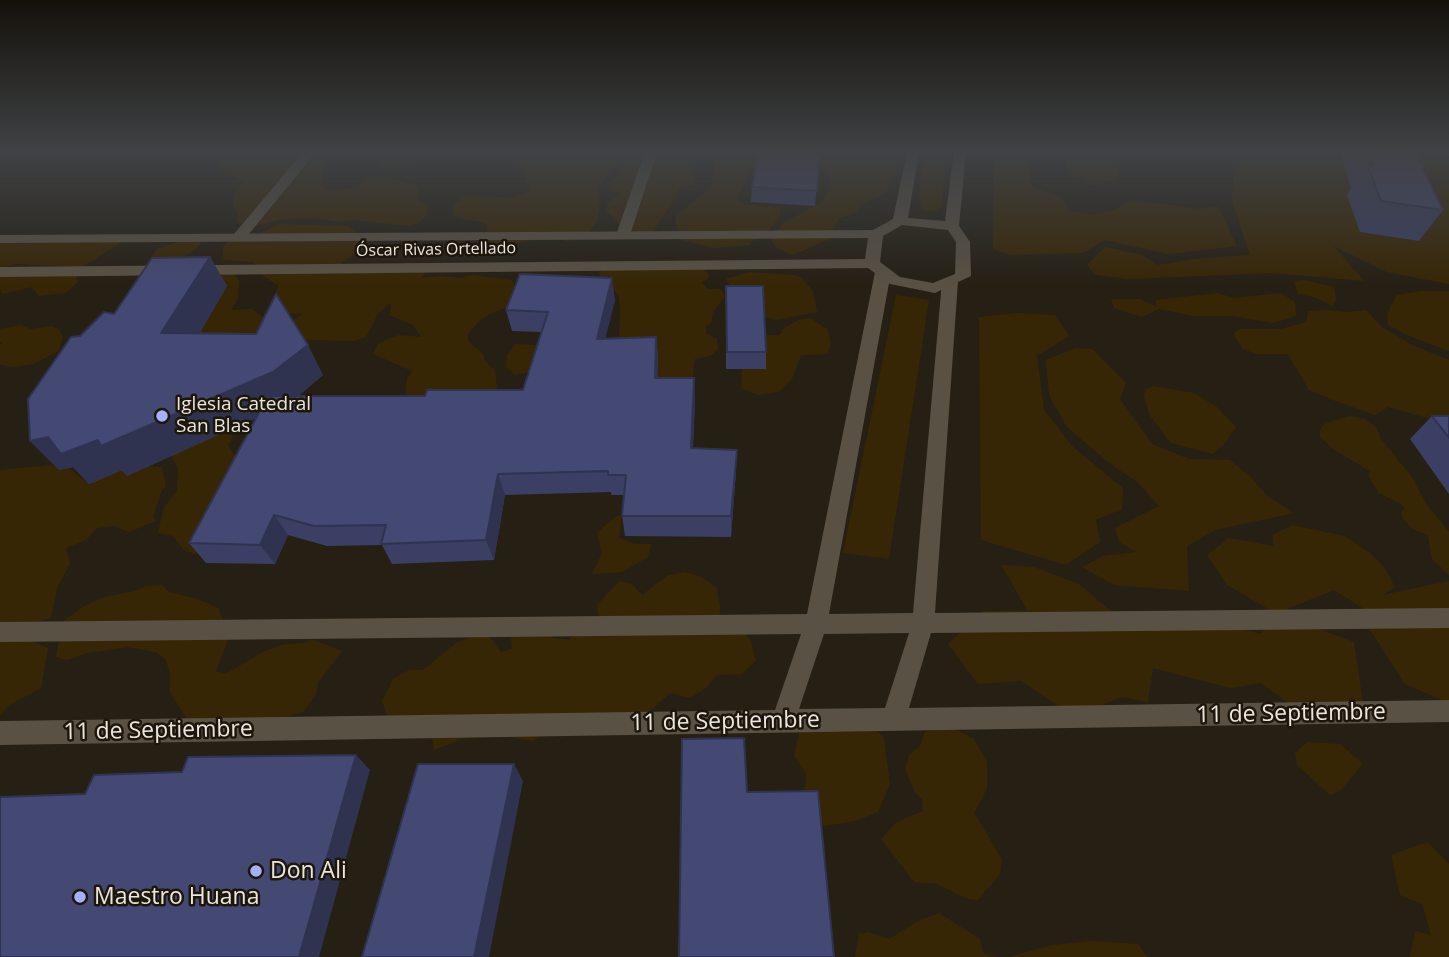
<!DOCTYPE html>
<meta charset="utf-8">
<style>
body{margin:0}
canvas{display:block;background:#251f14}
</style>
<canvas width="1449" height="957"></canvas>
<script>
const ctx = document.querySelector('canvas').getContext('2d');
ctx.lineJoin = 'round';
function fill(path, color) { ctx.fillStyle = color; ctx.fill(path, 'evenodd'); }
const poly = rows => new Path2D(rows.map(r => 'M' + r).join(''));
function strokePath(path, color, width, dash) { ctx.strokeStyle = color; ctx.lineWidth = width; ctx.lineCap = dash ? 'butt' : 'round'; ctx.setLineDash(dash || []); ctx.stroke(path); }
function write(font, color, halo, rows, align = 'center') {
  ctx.font = font + ' "Open Sans",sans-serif'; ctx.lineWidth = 5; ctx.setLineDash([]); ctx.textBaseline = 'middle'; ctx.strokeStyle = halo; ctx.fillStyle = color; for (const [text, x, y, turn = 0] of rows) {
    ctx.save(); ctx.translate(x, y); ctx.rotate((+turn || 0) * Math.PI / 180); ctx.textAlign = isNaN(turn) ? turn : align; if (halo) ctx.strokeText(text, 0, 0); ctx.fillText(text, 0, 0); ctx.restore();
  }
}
const green = poly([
 [229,152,258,152,262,157,269,152,329,152,322,174,325,190,333,191,358,187,366,177,392,178,417,186,421,203,428,205,427,214,419,223,408,226,354,220,338,222,317,218,284,219,255,226,235,223,238,215,232,203,234,196,238,186,246,182,219,169,217,164,221,157],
 [390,152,412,152,416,157,412,163,403,167,381,166,379,161,381,158],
 [509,152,622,154,610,173,597,187,600,200,598,217,596,223,584,237,567,241,545,237,502,246,488,240,486,223,454,217,452,205,467,195,510,198,531,191,523,169,512,162],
 [628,152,672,152,688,161,696,183,679,189,675,199,650,236,633,237,606,211,608,202,621,194,610,190,607,184,618,175],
 [711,152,781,152,749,171,745,178,746,184,739,194,739,202,746,205,781,208,779,218,766,234,755,238,749,245,714,248,681,240,675,222,677,214,706,192,711,185,715,172],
 [795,152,900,152,896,170,886,193,860,205,857,212,839,218,827,240,793,255,776,248,772,241,775,235,783,223,822,202,832,180,825,172],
 [923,152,946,154,942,205,936,211,923,210,919,201],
 [994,152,1027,152,1032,187,1061,197,1070,212,1093,214,1115,210,1131,200,1200,209,1218,206,1237,246,1168,254,1105,240,1083,253,1011,255,993,249],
 [1063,152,1096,152,1120,164,1117,180,1090,185,1067,170],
 [1248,152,1334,152,1336,160,1376,173,1414,152,1449,159,1449,284,1387,272,1334,246,1364,281,1270,273,1130,279,1095,275,1087,265,1105,247,1142,255,1158,265,1194,259,1250,255,1232,201,1234,173],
 [278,224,347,226,370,241,334,269,428,269,421,278,441,276,462,278,472,275,512,280,516,290,509,306,490,314,477,323,468,335,468,341,484,355,484,360,495,370,497,388,486,396,405,403,407,378,412,371,373,354,378,344,388,339,399,335,421,337,413,325,389,315,391,308,390,303,378,314,366,337,355,341,311,340,283,336,286,324,303,314,276,313,270,303,279,286,256,271,259,267,253,262,224,260,223,256,223,247,229,241,260,234],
 [127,236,116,246,82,267,17,264,0,267,0,240],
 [191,238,201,242,195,250,179,260,158,261,150,258,157,249],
 [677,260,697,263,709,275,708,279,702,282,707,289,720,289,725,296,713,312,711,323,706,326,706,333,717,339,718,350,710,356,695,359,693,376,687,386,604,364,619,343,620,307,618,294,601,280,599,273,615,261,659,263],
 [232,271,239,280,238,298,231,310,252,309,269,321,261,336,199,342,167,308,206,278],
 [74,272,78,282,66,293,39,296,31,287,2,294,0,289,0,273],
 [749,272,795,275,802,278,813,291,817,312,776,320,759,315,736,296,726,279],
 [1304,280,1334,287,1336,300,1332,306,1314,297,1298,294,1294,281],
 [1421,291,1449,291,1449,351,1409,336,1388,325,1387,315,1396,295],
 [1217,293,1234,298,1281,293,1295,302,1296,316,1272,323,1234,316,1193,316,1159,309,1142,317,1114,308,1111,299,1140,299,1157,307,1155,300],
 [896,295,929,300,889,559,843,553],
 [1325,310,1348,312,1366,310,1381,326,1412,345,1449,360,1449,424,1388,407,1375,415,1333,400,1309,390,1288,354,1256,354,1243,349,1233,334,1240,329,1281,329,1306,322,1308,311],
 [1017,313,1055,315,1069,336,1037,356,1044,410,1073,447,1123,488,1122,509,1096,520,1100,542,1066,565,981,540,979,317],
 [810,318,827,329,831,341,828,354,801,355,792,379,779,392,758,395,741,388,742,371,739,360,760,335,780,335,783,329,798,320],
 [20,325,31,329,52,326,59,329,63,337,59,351,33,364,13,367,0,365,0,345,3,343,0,342,0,329],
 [516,344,538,345,534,371,515,375,506,367,507,355],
 [1075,348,1092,349,1126,383,1120,399,1152,444,1189,459,1230,460,1251,477,1267,496,1294,513,1215,530,1187,546,1189,591,1114,585,1082,567,1103,556,1136,552,1119,542,1115,528,1159,506,1137,482,1109,463,1066,426,1049,395,1046,360],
 [1153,386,1194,393,1217,407,1236,427,1227,441,1213,454,1171,443,1150,416,1144,397,1145,390],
 [1349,416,1364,419,1376,427,1381,439,1412,477,1426,504,1449,532,1449,575,1432,559,1428,535,1413,529,1403,519,1401,512,1405,509,1401,504,1379,493,1368,475,1371,472,1332,448,1320,437,1320,430,1324,424],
 [222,429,233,436,228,445,236,458,228,470,215,547,195,554,184,550,173,536,158,533,163,509,177,490,178,468,171,456],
 [63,464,88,483,93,475,140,466,162,467,166,486,162,490,153,516,156,521,129,532,115,526,97,528,86,540,66,548,70,564,57,588,51,618,14,628,0,628,0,470],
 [622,515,619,538,635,544,651,544,648,557,622,572,592,574,602,553,597,533,616,516],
 [1292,525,1345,536,1371,554,1384,567,1395,587,1382,595,1449,581,1449,703,1405,684,1360,614,1364,609,1334,590,1277,613,1354,642,1363,703,1317,724,1261,683,1230,688,1153,668,1148,702,1122,697,1073,716,1021,681,978,684,948,644,982,611,1028,611,1001,565,1034,567,1079,584,1112,612,1178,613,1261,634,1275,613,1227,585,1207,555,1229,538,1273,546,1273,535],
 [685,572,701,577,717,588,720,607,719,623,735,627,750,639,756,661,742,674,717,675,706,688,690,698,670,693,629,730,574,716,533,741,505,736,465,738,434,750,431,732,389,721,382,701,393,679,409,670,423,670,456,643,474,636,490,637,501,652,512,649,511,637,522,628,550,626,552,638,570,640,575,631,599,616,597,605,619,581,632,584,642,595,668,575],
 [162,585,169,592,198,599,218,608,230,634,216,671,225,674,263,652,282,645,305,643,311,639,342,651,318,683,316,694,303,712,266,723,191,725,170,693,170,675,166,660,156,652,128,647,87,653,67,660,56,657,61,627,55,627,84,606,104,597,135,591,145,586],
 [0,640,30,640,48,648,41,688,8,706,0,716],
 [802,720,865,721,884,738,890,784,878,812,856,821,824,826,798,809,806,784,806,774,794,756],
 [951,727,974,739,987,762,987,789,974,813,1002,859,1000,874,978,900,968,899,937,884,914,882,881,839,897,822,923,811,922,799,915,792,905,769,909,755,919,747,925,732],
 [1307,742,1340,744,1363,764,1340,791,1330,795,1297,765,1295,753],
 [1427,842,1449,864,1449,957,1410,957,1415,931,1431,935,1422,904,1400,895,1391,855],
 [939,913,980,939,984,954,999,957,855,957,859,934,868,932,889,939,920,920],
 [1089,941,1138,944,1147,957,1008,957,1053,945]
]);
const minor = poly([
 [303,152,316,152,244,240,234,240,232,237,234,234,303,152],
 [645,152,657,152,630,235,628,238,618,238,616,235,645,152],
 [883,267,891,272,829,614,913,613,942,281,950,276,958,281,935,613,1449,608,1449,628,931,633,909,708,1449,700,1449,722,0,745,0,721,775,710,801,634,0,642,0,622,807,614,875,272,883,267],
 [909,633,885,708,799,709,824,634,909,633]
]);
const tertiary = poly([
 [907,152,919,152,908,218,945,221,954,152,966,152,959,226,970,242,971,276,935,293,890,284,868,268,0,277,0,267,865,259,868,238,0,243,0,235,873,230,893,219,907,152],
 [902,225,948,230,956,242,955,274,933,283,900,277,880,262,883,236,902,225]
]);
const wall = poly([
 [820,152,815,206,751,202,752,187],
 [1340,152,1415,152,1443,210,1419,241,1360,232,1347,195,1351,188],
 [1431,152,1449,152,1449,155],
 [210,257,227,286,199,334,323,375,298,396,425,396,523,390,541,332,512,331,506,310,615,300,605,338,656,337,658,358,657,378,695,400,693,448,736,471,731,537,625,536,622,516,624,495,611,495,611,492,505,495,494,560,392,564,382,545,327,546,288,535,275,564,206,563,189,543,256,418,127,476,122,470,89,484,73,467,59,470,114,314],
 [726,286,766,352,766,369,726,369],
 [1432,416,1449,416,1449,494,1410,439]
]);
const shadedWall = poly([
 [210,257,227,286,182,363,161,333],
 [612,278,615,300,600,360,597,339],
 [656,337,658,358,657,399,655,378],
 [308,345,323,375,291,402,127,476,122,470,89,484,73,467,59,470,30,441],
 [694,378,695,400,692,469,691,448],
 [737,450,736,471,731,537,731,516],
 [498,474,505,495,494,560,486,540],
 [274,515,288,535,275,564,260,545],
 [356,755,370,770,319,957,299,957],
 [514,764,523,781,489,957,474,957]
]);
const building = poly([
 [758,152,820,152,817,191,752,187,758,152],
 [1368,152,1415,152,1443,210,1381,201,1367,164,1373,165,1368,152],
 [210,257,161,333,256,334,276,294,308,345,273,372,101,446,98,440,61,454,48,437,30,441,28,399,71,337,80,336,104,312,114,314,152,258,210,257],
 [520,274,612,278,597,339,656,337,655,378,694,378,691,448,737,450,731,516,622,516,626,475,608,475,608,471,498,474,486,540,381,544,386,525,314,526,274,515,260,545,189,543,268,396,425,396,427,390,523,390,548,312,506,310,520,274],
 [726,286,763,286,766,352,727,352,726,286],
 [1432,416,1449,416,1449,438,1432,416],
 [744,738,747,792,818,791,834,957,679,957,682,739,744,738],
 [356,755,299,957,0,957,0,797,85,794,94,775,182,772,188,757,356,755],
 [418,764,514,764,474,957,362,957,418,764]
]);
const markers = [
 [162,416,7,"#a5b1fc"],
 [256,871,7,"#a5b1fc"],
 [80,897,7,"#a5b1fc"]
];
const farStreetnames = [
 ["Óscar Rivas Ortellado",436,250,-1]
];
const poiNames = [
 ["Iglesia Catedral",176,405],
 ["San Blas",176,427]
];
const nearStreetnames = [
 ["11 de Septiembre",1291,714,-1],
 ["11 de Septiembre",725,722,-1],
 ["11 de Septiembre",158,731,-1]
];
const nearPoinames = [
 ["Don Ali",270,871],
 ["Maestro Huana",94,897]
];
fill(green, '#372605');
fill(minor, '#585144');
fill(tertiary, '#585144');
fill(wall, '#3a3f63');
fill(shadedWall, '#2f3350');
fill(building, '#434973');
strokePath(building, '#2f3350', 2);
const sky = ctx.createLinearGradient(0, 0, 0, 286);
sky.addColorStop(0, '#14110b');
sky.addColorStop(0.53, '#404245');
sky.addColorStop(1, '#40424500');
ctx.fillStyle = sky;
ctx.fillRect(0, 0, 1449, 286);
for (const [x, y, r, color] of markers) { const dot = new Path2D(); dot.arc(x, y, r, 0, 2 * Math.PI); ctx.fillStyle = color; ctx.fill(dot); strokePath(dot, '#1c160b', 2.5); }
write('16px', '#eae5de', '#1c160b', farStreetnames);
write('19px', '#eae5de', '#1c160b', poiNames, 'left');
write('23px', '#eae5de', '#1c160b', nearStreetnames);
write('23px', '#eae5de', '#1c160b', nearPoinames, 'left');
</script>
